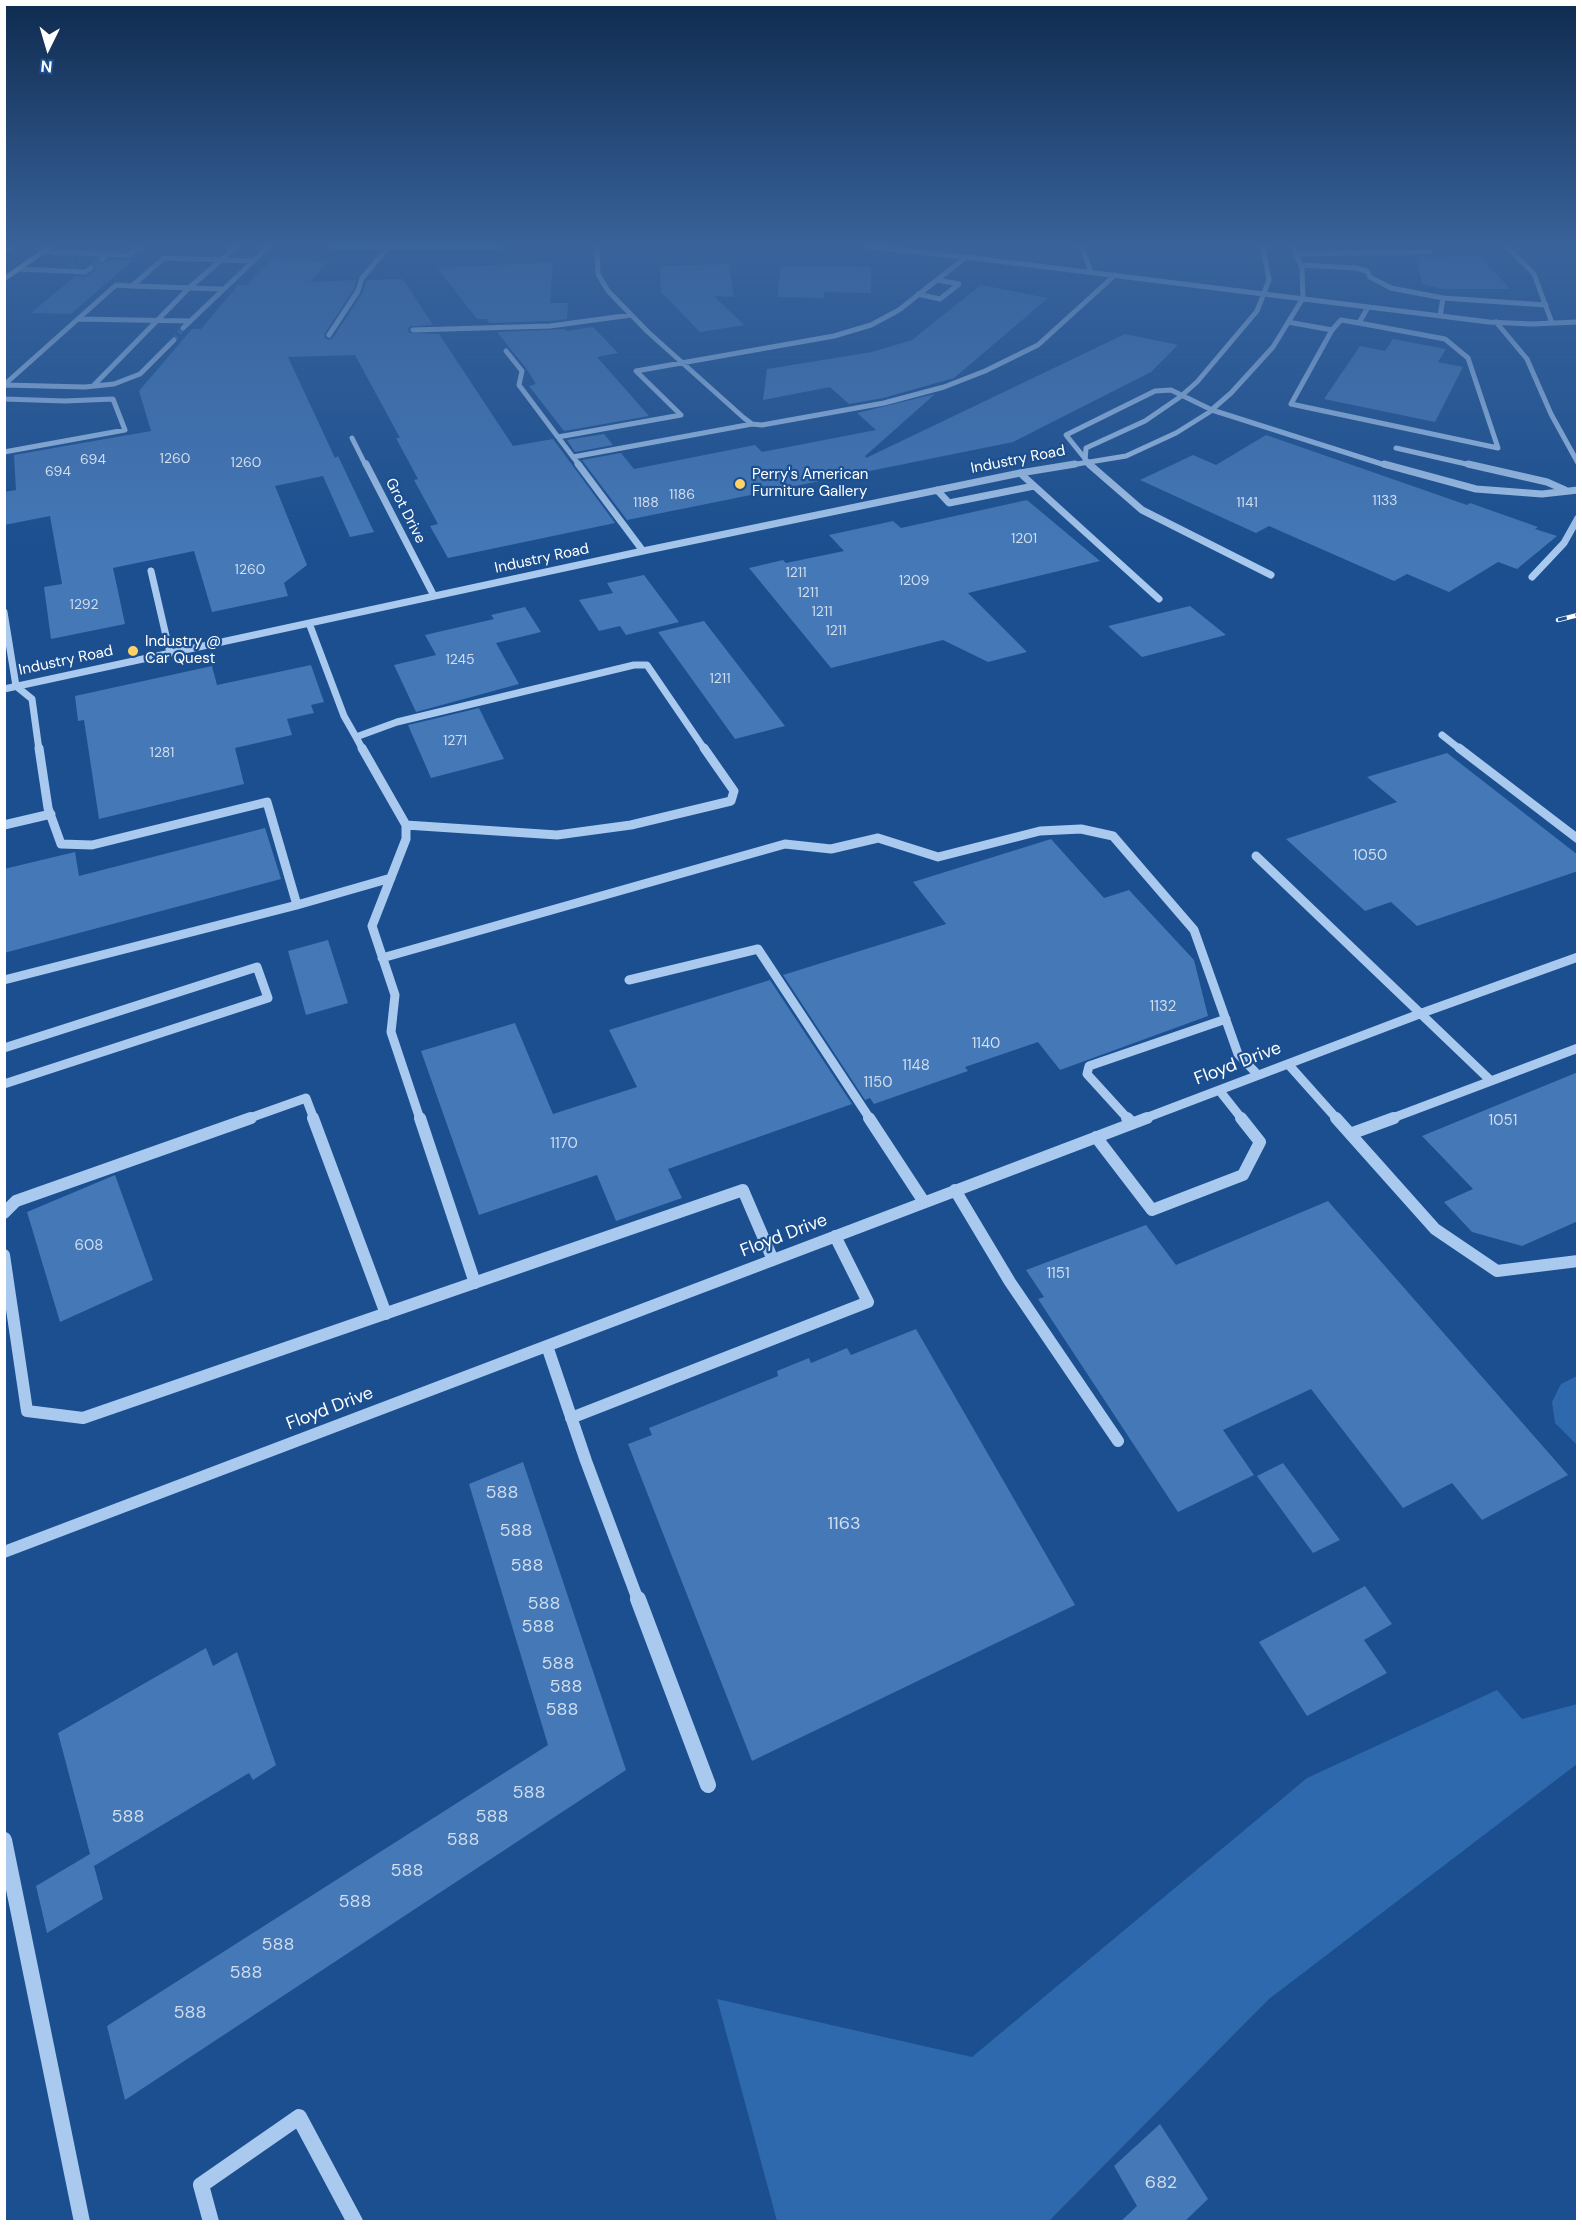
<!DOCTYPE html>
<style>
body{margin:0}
#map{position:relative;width:1582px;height:2226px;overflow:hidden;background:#1b4f8f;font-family:"DM Sans",sans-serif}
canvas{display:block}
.frame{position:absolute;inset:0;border:6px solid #fff;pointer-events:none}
.north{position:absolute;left:18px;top:18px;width:60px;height:60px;-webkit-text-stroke:4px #1b4f8f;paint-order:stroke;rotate:185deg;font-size:16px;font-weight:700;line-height:24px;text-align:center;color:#fff}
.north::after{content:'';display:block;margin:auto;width:21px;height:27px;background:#fff;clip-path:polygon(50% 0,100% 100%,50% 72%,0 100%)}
</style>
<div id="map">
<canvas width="1582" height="2226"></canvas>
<div class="frame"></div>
<div class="north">N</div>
</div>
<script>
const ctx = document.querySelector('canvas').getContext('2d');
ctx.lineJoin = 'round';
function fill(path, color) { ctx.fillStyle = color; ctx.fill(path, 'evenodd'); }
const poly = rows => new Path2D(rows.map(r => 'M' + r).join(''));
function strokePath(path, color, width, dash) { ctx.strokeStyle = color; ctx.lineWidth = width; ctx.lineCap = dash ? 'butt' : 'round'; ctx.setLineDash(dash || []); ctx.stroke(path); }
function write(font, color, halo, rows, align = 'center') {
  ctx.font = font + ' "DM Sans",sans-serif'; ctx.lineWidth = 4.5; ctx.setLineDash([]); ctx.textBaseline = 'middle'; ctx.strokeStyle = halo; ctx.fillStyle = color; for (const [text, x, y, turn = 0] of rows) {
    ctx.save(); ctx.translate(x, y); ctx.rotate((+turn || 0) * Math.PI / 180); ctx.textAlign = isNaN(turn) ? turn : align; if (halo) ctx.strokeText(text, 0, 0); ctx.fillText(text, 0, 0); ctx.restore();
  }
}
const green = poly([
 [1577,1376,1577,1445,1555,1423,1552,1402,1561,1384],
 [1497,1690,1522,1719,1577,1704,1577,1764,1269,1999,1049,2221,777,2221,717,1999,972,2057,1307,1778]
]);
const building = poly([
 [1480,256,1510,289,1441,289,1422,284,1416,257],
 [273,258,327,262,310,282,356,280,354,289,325,333,324,337,328,340,333,338,362,294,367,280,403,279,433,325,411,326,408,328,409,333,439,334,513,446,553,439,615,523,448,558,430,526,438,524,414,480,418,479,396,438,400,438,355,355,288,357,335,458,338,456,374,532,350,537,323,476,275,486,307,565,284,583,288,596,212,612,194,551,113,568,125,624,51,639,44,587,62,584,50,516,4,525,4,492,16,490,14,455,151,431,139,391,192,329,201,329,238,285,246,285],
 [97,259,101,264,109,259,133,260,71,314,31,313,75,276,85,277,94,272,96,267,91,263],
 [553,262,550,303,568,303,567,319,550,321,489,323,487,319,477,319,437,268],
 [729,264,734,297,714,296,744,325,700,332,661,292,660,266],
 [781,266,871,267,871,293,824,292,824,298,777,297],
 [981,285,1048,298,954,378,883,398,849,404,830,387,763,400,767,369,872,352,912,340],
 [593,327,618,353,597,357,649,416,564,431,529,386,536,384,526,368,497,332,566,329,566,331],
 [1125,334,1178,345,1151,372,1013,442,627,520,582,460,621,453,634,469,755,445,762,452,876,430,857,413,935,394,865,456,866,458],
 [1393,339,1446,349,1438,362,1463,367,1435,422,1324,399,1360,346,1385,351],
 [604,434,613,445,575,452,567,440],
 [1266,435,1467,505,1470,503,1538,527,1535,529,1557,536,1517,569,1498,562,1449,592,1407,574,1394,581,1269,526,1256,533,1140,480,1193,455,1216,465],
 [1027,500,1100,561,968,593,1027,652,988,662,943,640,831,668,749,568,783,560,786,563,844,551,829,535,893,521,901,528],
 [644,575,679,622,626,635,620,626,599,631,579,600,613,593,607,583],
 [1190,606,1226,635,1142,657,1108,626],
 [525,607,541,632,496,643,519,684,416,712,394,665,436,655,425,635,494,619,491,615],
 [704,621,785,726,735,739,658,632],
 [311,665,324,702,311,705,314,713,287,719,292,735,235,748,244,784,99,819,84,720,78,721,75,696,212,666,217,685],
 [479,708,504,759,431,778,408,725],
 [1447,753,1578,855,1578,871,1417,926,1391,902,1365,911,1286,839,1397,802,1367,777],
 [265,828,281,879,4,953,4,869,75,852,79,876],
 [1051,839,1104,898,1129,890,1194,960,1208,1016,1060,1070,1038,1042,965,1067,968,1071,874,1104,870,1098,865,1100,783,975,946,924,913,882],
 [328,940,348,1003,306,1015,288,951],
 [770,980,852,1104,668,1169,682,1198,616,1221,597,1175,479,1215,421,1051,515,1023,553,1114,637,1087,609,1030],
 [1578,1072,1578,1221,1522,1246,1472,1232,1444,1202,1473,1189,1422,1136],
 [115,1175,153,1280,60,1322,27,1212],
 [1328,1201,1568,1475,1482,1520,1452,1483,1403,1508,1311,1389,1223,1430,1254,1475,1178,1512,1038,1299,1044,1297,1026,1270,1146,1225,1176,1265],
 [916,1329,1075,1605,752,1761,628,1444,652,1435,649,1428,778,1376,777,1371,809,1358,811,1363,847,1348,851,1355],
 [523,1462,626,1770,125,2100,107,2026,548,1745,469,1484],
 [1283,1463,1340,1540,1313,1553,1257,1476],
 [1365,1586,1392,1624,1364,1640,1387,1673,1307,1716,1259,1642],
 [206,1648,213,1666,237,1652,276,1765,253,1780,249,1773,94,1866,103,1899,47,1933,36,1886,90,1854,58,1733],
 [1160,2124,1208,2199,1184,2222,1120,2222,1137,2206,1114,2166]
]);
const minorTunnel = poly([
 [71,267,83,258],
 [91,268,102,259],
 [174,340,183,328]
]);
const minorFar4 = poly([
 [332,247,499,247],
 [597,247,598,274,608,291,648,332,744,418,752,424,762,425,884,403,944,387,985,371,1038,345,1115,275],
 [868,247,966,257,1489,322,1531,324,1578,322],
 [1082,247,1091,272],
 [1507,247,1534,274,1552,323],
 [43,252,107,254,102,259],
 [107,254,129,255,139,247],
 [1297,254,1430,252],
 [1301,265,1356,268,1367,271,1370,277,1391,288,1443,298],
 [19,269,85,272,91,268],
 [132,286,221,289],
 [918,294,940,299,959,284,937,280],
 [1440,316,1443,298,1546,305],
 [78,319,188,321],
 [1288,322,1332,330,1341,320,1359,323,1368,307],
 [1496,322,1527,359,1551,414,1578,463],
 [183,328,268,247],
 [413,330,550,326,631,315],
 [1332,330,1291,404,1498,448,1468,358,1445,339,1359,323],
 [329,335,358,291,362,278,387,249],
 [506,351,522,371,519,385,573,457],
 [4,385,116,285,132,286,164,258,253,261],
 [4,385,85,387,114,384,140,374,174,340],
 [93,386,189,288,236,247],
 [4,399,65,401,113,399,125,430,4,452],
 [558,437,681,415,636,371,834,336,871,325,899,310,966,257],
 [352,438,366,466],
 [1396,448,1475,466],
 [1085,461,1086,448,1145,421,1180,397,1197,382,1257,311,1269,280,1263,247],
 [580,466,573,457,752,424],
 [1065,466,1126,456,1176,433,1208,413,1231,393,1273,347,1303,298,1302,268,1293,247],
 [1091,466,1066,435,1155,391,1171,390,1212,410,1388,466]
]);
const minorFar3 = poly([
 [366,464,434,596],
 [578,464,643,551],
 [1089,464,1142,510,1271,575],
 [1384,464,1476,489,1542,494,1578,490],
 [1468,464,1547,482,1565,490],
 [1020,473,1159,599],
 [937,490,949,503,1034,486],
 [151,571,170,653],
 [1532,577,1564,543,1578,518],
 [4,612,16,686,32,699,39,750],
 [309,623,344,716,356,737],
 [4,689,643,551,1020,473,1075,464],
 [1442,735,1461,750],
 [363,750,356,737,397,722,634,665,647,665,705,750]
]);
const minorFar2 = poly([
 [39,748,48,808,61,844,92,845,267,802,297,905,391,878],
 [362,748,406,825],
 [1459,748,1578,839],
 [4,825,51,814],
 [406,825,557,835,631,825,731,801,734,791,704,748],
 [406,825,406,839,372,926,395,995,391,1032,420,1119],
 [1256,856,1491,1081,1390,1119],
 [382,958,785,844,831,849,878,838,938,857,1040,831,1081,829,1113,836,1194,930,1238,1054,1258,1075],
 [4,980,297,905],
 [629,980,758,949,870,1119],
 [4,1048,257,967,268,998,4,1084],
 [1288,1064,1337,1119],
 [1491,1081,1578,1048],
 [1219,1090,1242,1119],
 [247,1119,306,1098,314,1119],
 [1128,1119,1087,1074,1089,1066,1226,1019],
 [1143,1119,1422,1013,1578,957]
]);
const minorFar1 = poly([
 [313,1118,386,1314],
 [420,1118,475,1283],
 [869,1118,924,1202],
 [1127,1118,1132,1123],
 [1336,1118,1435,1229,1497,1271,1578,1261],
 [1350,1134,1394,1118],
 [1096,1137,1152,1210,1243,1175,1260,1142,1241,1118],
 [955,1190,1010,1282,1118,1441],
 [4,1213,16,1201,251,1118],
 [4,1255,27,1411,83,1418,743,1190,773,1260],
 [547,1346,586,1461,638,1600],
 [571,1418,868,1302,835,1236],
 [4,1552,1147,1118]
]);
const minor = poly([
 [638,1599,708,1785],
 [4,1840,82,2222],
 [211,2222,201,2185,299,2117,355,2222]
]);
const highway = poly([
 [6,247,15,247,4,254,6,247],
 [45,247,54,247,4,282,4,276,45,247]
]);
const rail = poly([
 [1558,620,1578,615]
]);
const markers = [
 [740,484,6,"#ffd166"],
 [133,651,6,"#ffd166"]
];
const farNumbernames = [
 ["1260",175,459],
 ["694",93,460],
 ["1260",246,463],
 ["694",58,472],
 ["1186",682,495],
 ["1133",1385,501],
 ["1188",646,503],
 ["1141",1247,503],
 ["1201",1024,539],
 ["1260",250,570],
 ["1211",796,573],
 ["1209",914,581],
 ["1211",808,593],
 ["1292",84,605],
 ["1211",822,612],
 ["1211",836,631],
 ["1245",460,660],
 ["1211",720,679],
 ["1271",455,741],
 ["1281",162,753]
];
const farStreetnames = [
 ["Industry Road",1018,460,-11],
 ["Grot Drive",405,511,63],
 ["Industry Road",542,559,-12],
 ["Industry Road",66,661,-12]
];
const farPoinames = [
 ["Perry's American",752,475],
 ["Furniture Gallery",752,492],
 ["Industry @",145,642],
 ["Car Quest",145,659]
];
const numberNames = [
 ["1050",1370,856],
 ["1132",1163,1007],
 ["1140",986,1044],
 ["1148",916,1066],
 ["1150",878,1083],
 ["1051",1503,1121],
 ["1170",564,1144],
 ["608",89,1246],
 ["1151",1058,1274]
];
const streetNames = [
 ["Floyd Drive",1238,1064,-21],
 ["Floyd Drive",784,1236,-21],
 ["Floyd Drive",330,1409,-21]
];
const nearNumbernames = [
 ["588",502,1493],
 ["1163",844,1524],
 ["588",516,1531],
 ["588",527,1566],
 ["588",544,1604],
 ["588",538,1627],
 ["588",558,1664],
 ["588",566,1687],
 ["588",562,1710],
 ["588",529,1793],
 ["588",128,1817],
 ["588",492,1817],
 ["588",463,1840],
 ["588",407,1871],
 ["588",355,1902],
 ["588",278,1945],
 ["588",246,1973],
 ["588",190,2013],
 ["682",1161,2183]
];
fill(green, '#2e69ad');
fill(building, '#4478b7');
strokePath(minorTunnel, '#3d69a0', 5, [5, 3]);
strokePath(minorFar4, '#a9c9ee', 5);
strokePath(minorFar3, '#a9c9ee', 7);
strokePath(minorFar2, '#a9c9ee', 9);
strokePath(minorFar1, '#a9c9ee', 12);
strokePath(minor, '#a9c9ee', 16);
fill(highway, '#fff');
strokePath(rail, '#fff', 4.5);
strokePath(rail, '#1b4f8f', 3, [9]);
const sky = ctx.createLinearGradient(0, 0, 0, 559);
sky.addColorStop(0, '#0f2b4f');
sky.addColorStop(0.44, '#39639b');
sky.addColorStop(1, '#39639b00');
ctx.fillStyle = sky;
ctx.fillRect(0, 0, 1582, 559);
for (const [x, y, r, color] of markers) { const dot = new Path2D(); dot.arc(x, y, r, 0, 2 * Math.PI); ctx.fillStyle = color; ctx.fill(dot); strokePath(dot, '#1b4f8f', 2); }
write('14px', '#d0dded', null, farNumbernames);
write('15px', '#fff', '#1b4f8f', farStreetnames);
write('15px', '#fff', '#1b4f8f', farPoinames, 'left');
write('15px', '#d0dded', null, numberNames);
write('18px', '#fff', '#1b4f8f', streetNames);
write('18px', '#d0dded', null, nearNumbernames);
</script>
